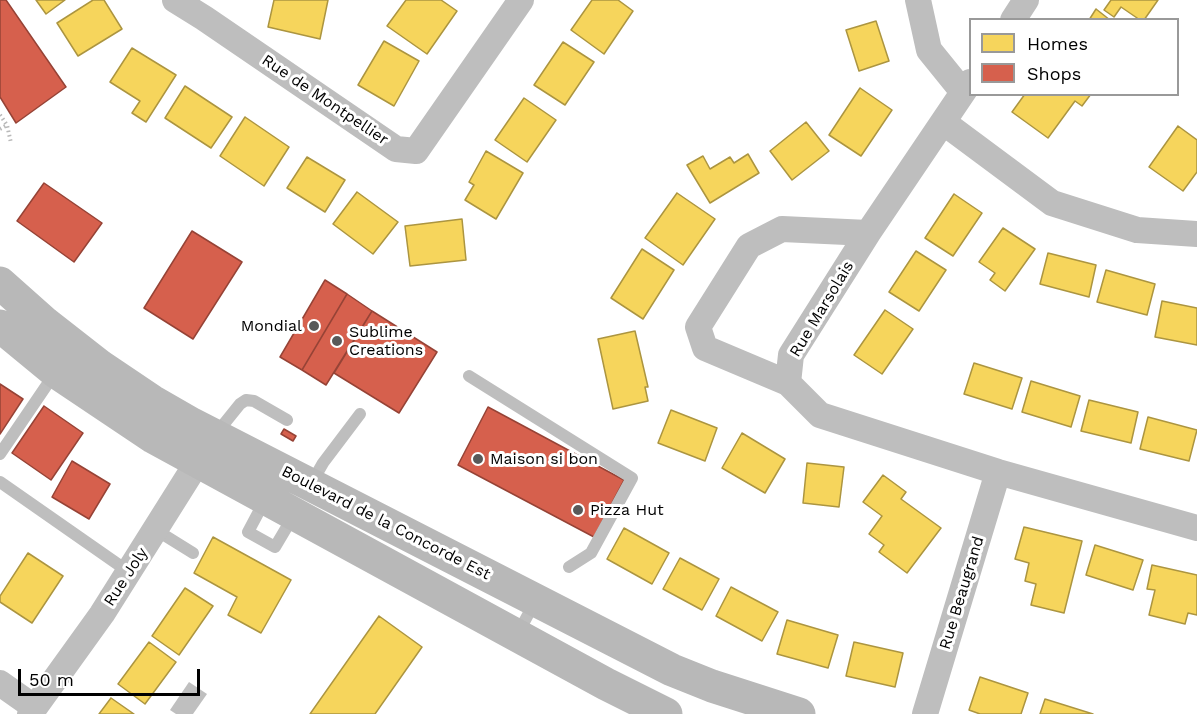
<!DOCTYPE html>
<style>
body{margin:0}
#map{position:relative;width:1197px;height:714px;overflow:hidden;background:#fff;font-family:"Work Sans",sans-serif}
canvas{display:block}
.legend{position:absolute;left:969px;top:18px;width:210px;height:78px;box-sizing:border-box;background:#fff;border:2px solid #999;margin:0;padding:8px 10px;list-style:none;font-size:18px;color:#000}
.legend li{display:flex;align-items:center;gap:12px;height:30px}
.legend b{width:30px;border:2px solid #999}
.scale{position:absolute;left:18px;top:669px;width:182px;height:27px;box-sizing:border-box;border:3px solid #000;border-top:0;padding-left:8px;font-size:18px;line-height:21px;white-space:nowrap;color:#000;-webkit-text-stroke:4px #fff;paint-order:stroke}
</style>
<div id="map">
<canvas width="1197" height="714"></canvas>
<ul class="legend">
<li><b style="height:16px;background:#f6d55c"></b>Homes</li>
<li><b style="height:16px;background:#d6604d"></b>Shops</li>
</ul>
<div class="scale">50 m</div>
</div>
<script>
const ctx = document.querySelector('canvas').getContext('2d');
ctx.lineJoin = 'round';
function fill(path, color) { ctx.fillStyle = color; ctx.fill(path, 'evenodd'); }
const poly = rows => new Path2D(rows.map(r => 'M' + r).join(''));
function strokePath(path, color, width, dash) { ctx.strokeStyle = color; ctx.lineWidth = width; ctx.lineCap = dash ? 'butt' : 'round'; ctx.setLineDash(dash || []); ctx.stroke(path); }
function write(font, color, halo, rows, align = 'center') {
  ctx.font = font + ' "Work Sans",sans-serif'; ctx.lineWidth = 6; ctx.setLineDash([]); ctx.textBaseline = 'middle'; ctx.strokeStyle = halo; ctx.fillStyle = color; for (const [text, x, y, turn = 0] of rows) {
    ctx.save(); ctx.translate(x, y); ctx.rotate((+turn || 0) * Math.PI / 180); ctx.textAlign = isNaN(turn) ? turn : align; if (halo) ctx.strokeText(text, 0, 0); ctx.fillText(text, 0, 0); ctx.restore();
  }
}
const water = poly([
 [189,682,207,694,193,714,176,714,170,710]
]);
const homes = poly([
 [36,0,65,0,46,14,36,0],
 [93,0,104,0,122,29,78,56,57,23,93,0],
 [274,0,328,0,320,39,268,27,274,0],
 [406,0,441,0,457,11,427,54,387,26,406,0],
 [592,0,618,0,633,11,604,54,571,30,592,0],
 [1111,0,1158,0,1144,20,1140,20,1121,7,1114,17,1104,10,1111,0],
 [1096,9,1110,20,1089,20,1096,9],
 [876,21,889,61,859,71,846,30,876,21],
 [384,41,419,61,394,106,358,85,384,41],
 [563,42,594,62,565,105,534,85,563,42],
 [132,48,176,75,146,122,132,113,140,101,110,82,132,48],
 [185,86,232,117,211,148,165,118,185,86],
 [860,88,892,110,861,156,829,135,860,88],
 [1025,94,1091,94,1082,106,1075,101,1048,138,1012,112,1025,94],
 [524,98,556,120,527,162,495,140,524,98],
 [245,117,289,147,264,186,220,156,245,117],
 [806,122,829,151,792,180,770,151,806,122],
 [1178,126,1197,140,1197,172,1183,191,1149,167,1178,126],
 [486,151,523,173,496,219,465,200,474,185,469,182,486,151],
 [748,154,759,173,710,203,687,165,703,156,710,169,730,157,734,163,748,154],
 [307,157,345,180,325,212,287,188,307,157],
 [357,192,398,222,373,254,333,224,357,192],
 [677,193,715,219,683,265,645,238,677,193],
 [954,194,982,213,953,256,925,238,954,194],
 [462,219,466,260,410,266,405,226,462,219],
 [1003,228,1035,249,1005,291,990,280,995,273,979,262,1003,228],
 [642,249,674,270,643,319,611,298,642,249],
 [916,251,946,270,919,311,889,292,916,251],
 [1048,253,1096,265,1089,297,1040,284,1048,253],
 [1106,270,1155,284,1147,315,1097,302,1106,270],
 [1162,301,1197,308,1197,345,1155,337,1162,301],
 [885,310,913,329,882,374,854,355,885,310],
 [635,331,648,387,645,387,648,401,613,409,598,339,635,331],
 [974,363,1022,378,1012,409,964,394,974,363],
 [1031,381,1080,396,1071,427,1022,412,1031,381],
 [1089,400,1138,412,1131,443,1081,431,1089,400],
 [671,410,717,428,705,461,658,443,671,410],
 [1148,417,1197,430,1189,461,1140,449,1148,417],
 [742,433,785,459,765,493,722,468,742,433],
 [807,463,844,467,839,507,803,503,807,463],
 [883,475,906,492,901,499,941,528,907,573,879,552,884,545,869,534,882,516,863,502,883,475],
 [1024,527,1082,541,1064,613,1031,605,1036,584,1025,581,1029,563,1015,559,1024,527],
 [624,528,669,553,652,584,607,559,624,528],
 [213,537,291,580,261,633,228,615,237,597,194,573,213,537],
 [1095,545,1143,560,1133,590,1086,575,1095,545],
 [28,553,63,576,32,623,0,602,0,596,28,553],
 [680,558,719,579,702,610,663,589,680,558],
 [1152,565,1197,575,1197,615,1188,613,1185,624,1149,615,1155,590,1147,589,1152,565],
 [731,587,778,612,762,641,716,616,731,587],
 [185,588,213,606,179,655,152,636,185,588],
 [379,616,422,647,375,714,310,714,379,616],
 [787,620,838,635,828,668,777,654,787,620],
 [149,642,176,662,145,704,118,684,149,642],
 [854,642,903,653,895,687,846,676,854,642],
 [980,677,1028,693,1021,714,980,714,969,710,980,677],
 [111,698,134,714,99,714,111,698],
 [1045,699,1093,714,1040,714,1045,699]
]);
const shops = poly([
 [0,0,6,0,66,87,16,123,0,97,0,0],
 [44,183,102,223,74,262,17,221,44,183],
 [192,231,242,262,193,339,144,308,192,231],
 [325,280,347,294,302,370,280,357,325,280],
 [347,294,372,311,326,385,302,370,347,294],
 [372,311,437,352,399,413,334,373,372,311],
 [0,384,23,399,0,434,0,384],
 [44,406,83,433,51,480,12,453,44,406],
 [488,407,624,480,594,537,458,465,488,407],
 [284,429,296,436,293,441,281,434,284,429],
 [72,461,110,484,89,519,52,497,72,461]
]);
const path = poly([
 [0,115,7,125,11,143],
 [0,129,7,125]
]);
const lane = poly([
 [469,376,632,478,591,553,569,567],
 [215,435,240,404,246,400,254,401,287,420],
 [0,454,55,373],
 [0,482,129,572],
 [311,484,323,463,360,414],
 [265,500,248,532,275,547,294,515],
 [156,530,193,553],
 [517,635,536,600]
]);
const street = poly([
 [175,0,204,18,396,149,416,151,521,0],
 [918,0,929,50,963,92],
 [1013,20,1026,0],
 [943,122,1052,203,1137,230,1197,234],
 [868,233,782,229,749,246,698,327,705,348,788,383,820,415,998,472,1197,528],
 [788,383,791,355,868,233,970,82],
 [0,683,34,707],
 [30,714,102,614,207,447],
 [925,714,998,472]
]);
const secondary = poly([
 [0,283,45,323,100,366,152,401,192,424,672,670,712,686,799,714],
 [0,326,56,372,153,437,606,684,666,714]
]);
const markers = [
 [314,326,6,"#595959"],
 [337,341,6,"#595959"],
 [478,459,6,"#595959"],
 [578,510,6,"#595959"]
];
const streetNames = [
 ["Rue de Montpellier",325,100,34],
 ["Rue Marsolais",822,309,-59],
 ["Boulevard de la Concorde Est",386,523,27],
 ["Rue Joly",126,577,-57],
 ["Rue Beaugrand",962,593,-73]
];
const poiNames = [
 ["Mondial",302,326,"right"],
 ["Sublime",349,332],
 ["Creations",349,350],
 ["Maison si bon",490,459],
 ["Pizza Hut",590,510]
];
fill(water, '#bfbfbf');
fill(homes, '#f6d55c');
strokePath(homes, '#ac9540', 1.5);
fill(shops, '#d6604d');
strokePath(shops, '#964336', 1.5);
strokePath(path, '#b9b9b9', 4, [1.5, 3]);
strokePath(lane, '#bebebe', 12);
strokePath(street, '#bebebe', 26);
strokePath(secondary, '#b8b8b8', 33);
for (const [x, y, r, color] of markers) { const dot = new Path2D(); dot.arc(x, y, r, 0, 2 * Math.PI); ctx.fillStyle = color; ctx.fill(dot); strokePath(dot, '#fff', 2); }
write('16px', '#000', '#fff', streetNames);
write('16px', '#000', '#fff', poiNames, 'left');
</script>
